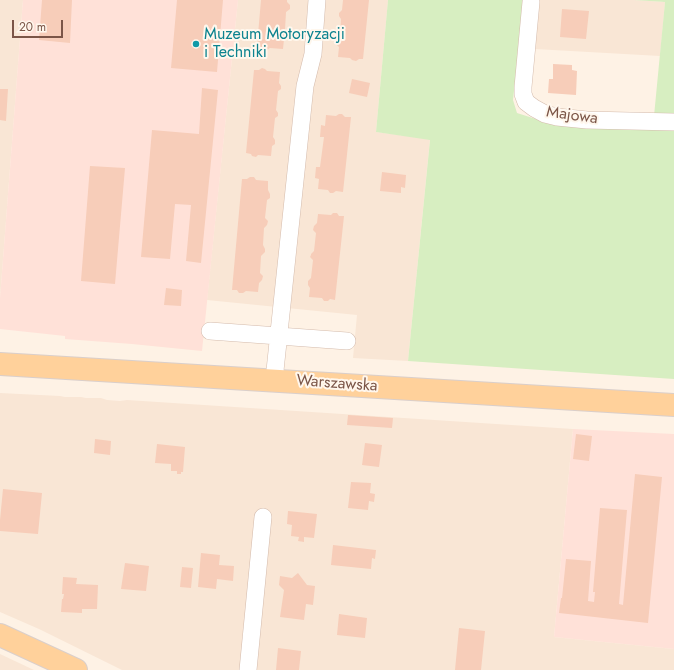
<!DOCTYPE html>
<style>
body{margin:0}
#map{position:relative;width:674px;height:670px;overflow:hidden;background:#fef2e5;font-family:Jost,sans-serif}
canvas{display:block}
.scale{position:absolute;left:12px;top:20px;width:51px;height:18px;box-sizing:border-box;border:2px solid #7b5547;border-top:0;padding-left:5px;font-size:12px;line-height:14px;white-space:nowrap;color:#7b5547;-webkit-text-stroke:3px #fff7ed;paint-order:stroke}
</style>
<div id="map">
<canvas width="674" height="670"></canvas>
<div class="scale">20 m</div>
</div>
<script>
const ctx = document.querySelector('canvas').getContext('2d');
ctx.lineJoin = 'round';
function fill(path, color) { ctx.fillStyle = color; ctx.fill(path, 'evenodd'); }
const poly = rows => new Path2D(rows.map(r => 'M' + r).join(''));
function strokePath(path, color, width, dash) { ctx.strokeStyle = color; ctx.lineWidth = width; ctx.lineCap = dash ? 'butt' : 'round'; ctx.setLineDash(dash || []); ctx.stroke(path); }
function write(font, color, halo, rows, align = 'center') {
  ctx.font = font + ' Jost,sans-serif'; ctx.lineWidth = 4; ctx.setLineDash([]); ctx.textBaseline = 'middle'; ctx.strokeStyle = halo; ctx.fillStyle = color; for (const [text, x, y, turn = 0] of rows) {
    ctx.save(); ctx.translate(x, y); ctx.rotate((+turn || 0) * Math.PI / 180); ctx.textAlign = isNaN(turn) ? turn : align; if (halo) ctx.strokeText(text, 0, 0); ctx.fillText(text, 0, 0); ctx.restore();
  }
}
const residential = poly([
 [0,0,23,0,0,298],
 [238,0,388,0,376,132,430,139,408,361,353,358,357,315,207,300],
 [539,0,634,0,665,2,660,56,535,49],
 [0,393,60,396,65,397,81,397,86,398,101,398,107,400,120,401,127,400,573,429,554,637,674,649,674,670,256,670,247,619,244,624,242,638,244,642,242,670,122,670,39,629,0,612],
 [0,654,34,670,0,670]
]);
const commercial = poly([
 [23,0,238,0,202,351,132,344,65,339,65,336,0,329,0,298],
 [573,429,674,434,674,649,554,637]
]);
const green = poly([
 [388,0,524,0,513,100,517,113,539,120,674,128,674,379,408,361,430,140,376,132],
 [634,0,674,0,674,117,654,116,665,2]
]);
const building = poly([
 [42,0,72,0,70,43,39,40],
 [177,0,223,0,217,72,171,68],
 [261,0,287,0,287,2,290,5,290,9,286,12,285,30,287,33,287,37,284,39,283,49,270,48,267,50,264,49,262,47,257,46],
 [343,0,369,0,363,59,359,59,356,61,352,60,350,58,338,57,339,47,336,44,336,40,340,37,341,19,339,16,339,13,342,10],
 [562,9,589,11,586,39,560,37],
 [553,64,572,65,572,70,577,71,576,95,548,93,549,79,553,79],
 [262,68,265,69,267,71,280,72,279,83,281,86,281,89,278,91,276,110,278,113,278,116,275,118,273,137,275,140,275,144,272,146,271,156,258,155,256,157,252,156,251,154,246,153,254,70,259,70],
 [352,79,370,83,367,97,349,93],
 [202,88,218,90,201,263,186,261,191,205,175,204,170,259,141,257,152,130,199,134],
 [0,89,8,89,6,121,0,120],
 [339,114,342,114,345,117,351,117,343,192,336,191,333,193,330,193,328,190,318,189,319,179,315,178,316,167,320,167,324,137,320,137,321,125,325,126,326,115,336,116],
 [90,166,125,168,115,284,81,281],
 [382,172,406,175,405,188,401,187,401,193,380,191],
 [250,177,254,177,256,180,268,181,268,190,270,194,270,198,267,200,265,218,268,221,267,225,264,228,263,245,265,249,265,252,261,256,260,273,263,276,262,280,259,283,258,292,246,291,243,293,239,293,237,290,232,290,242,179,247,179],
 [333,213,337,213,339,216,344,216,335,300,330,299,328,301,324,301,322,298,309,297,310,288,308,285,308,281,311,278,313,260,310,257,311,255,311,254,314,251,316,233,313,230,314,226,317,223,318,214,331,215],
 [166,288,182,290,181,306,164,305],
 [348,415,393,418,392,428,347,425],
 [576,434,592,436,589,461,573,459],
 [95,439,111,441,110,455,94,453],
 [365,443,382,445,379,467,362,465],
 [157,444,185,447,183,472,181,472,181,474,177,474,177,471,171,471,171,464,155,463],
 [635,474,662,477,648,623,559,613,561,598,562,598,566,559,591,561,588,601,594,602,595,592,593,592,600,508,627,510,619,604,623,605],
 [351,482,371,483,370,493,375,494,374,502,369,501,368,510,348,508],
 [3,489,42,493,38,534,0,531,0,520],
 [288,511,317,514,314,538,304,537,304,542,298,541,299,537,291,536,292,525,287,524],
 [333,545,376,550,375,559,372,558,371,569,331,565],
 [201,553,220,555,219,565,234,566,233,581,217,579,216,589,198,587],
 [125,563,149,566,146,591,121,589],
 [182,567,193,568,191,588,180,587],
 [298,573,307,585,315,586,313,605,306,604,304,620,280,617,284,590,279,585,280,576,292,578],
 [63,577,77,578,76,584,98,585,97,609,82,609,82,613,61,612,62,599,63,599,64,594,62,594],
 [339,614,367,618,365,638,337,635],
 [459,628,485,631,481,670,455,670],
 [278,648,301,651,299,670,276,670]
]);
const minor = poly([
 [531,2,523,87,523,94,526,102,534,108,545,114,557,117,587,120,674,122],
 [210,331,347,341],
 [274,380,305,86,313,54,317,0],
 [248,670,263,517]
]);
const major = poly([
 [0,364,674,405],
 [0,635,76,670]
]);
const markers = [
 [196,44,4,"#0f9aa8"]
];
const cultureNames = [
 ["Muzeum Motoryzacji",204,35],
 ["i Techniki",204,53]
];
const streetNames = [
 ["Majowa",572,116,8],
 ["Warszawska",337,384,4]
];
fill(residential, '#f9e6d5');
fill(commercial, '#ffe1d8');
fill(green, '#d7eec1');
fill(building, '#f7cdb9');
strokePath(minor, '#d4bbac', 18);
strokePath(major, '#dacfcb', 24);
strokePath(minor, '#fff', 17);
strokePath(major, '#ffd19b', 22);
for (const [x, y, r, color] of markers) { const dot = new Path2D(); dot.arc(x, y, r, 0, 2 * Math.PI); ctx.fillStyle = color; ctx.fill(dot); strokePath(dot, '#fff7ed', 1.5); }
write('16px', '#0d838f', '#fff7ed', cultureNames, 'left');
write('16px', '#7b5547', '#fff7ed', streetNames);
</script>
